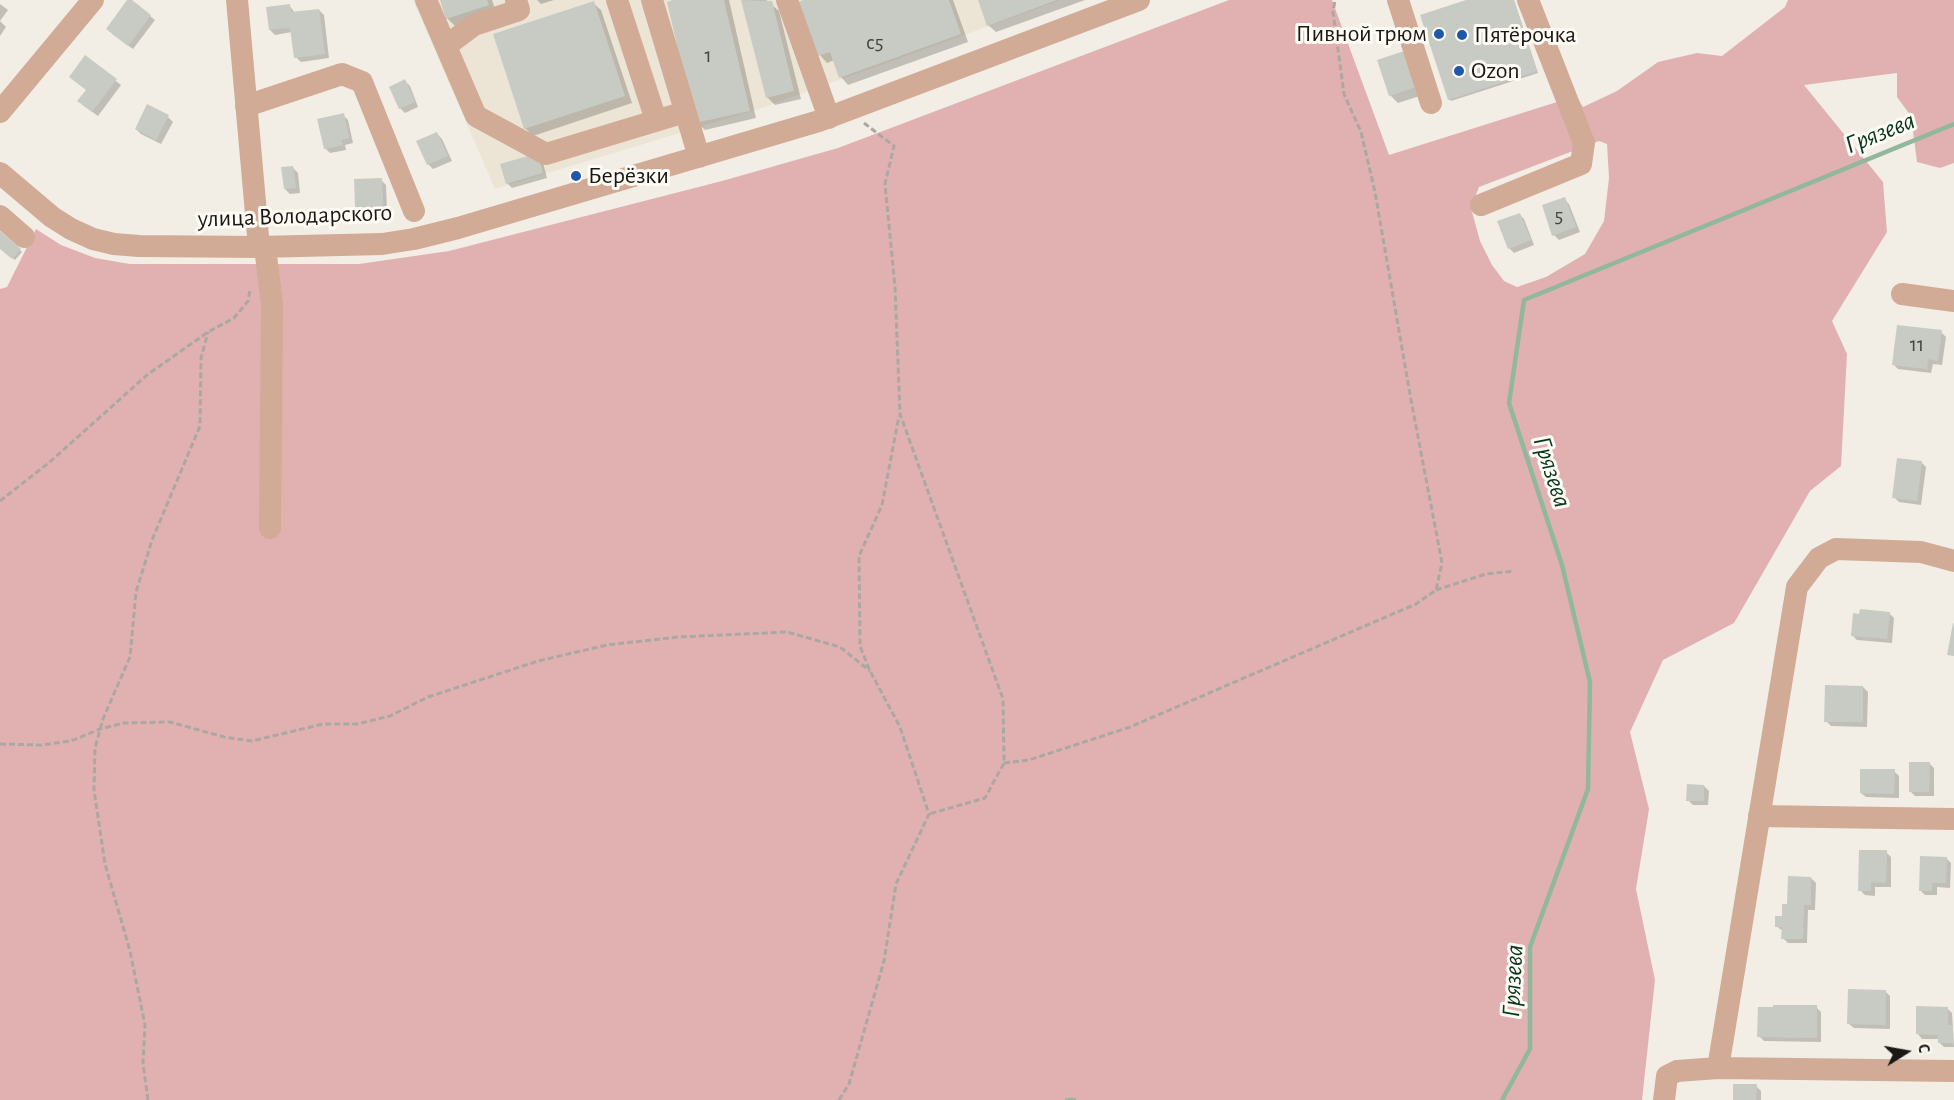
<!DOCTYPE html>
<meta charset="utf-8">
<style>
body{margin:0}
#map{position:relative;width:1954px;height:1100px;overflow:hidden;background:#f2eee6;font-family:"Alegreya Sans",sans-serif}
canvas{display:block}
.north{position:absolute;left:1876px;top:1022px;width:60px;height:60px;-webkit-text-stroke:4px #fffbf5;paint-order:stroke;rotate:79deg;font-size:16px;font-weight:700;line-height:24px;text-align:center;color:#191815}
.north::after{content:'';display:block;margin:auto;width:21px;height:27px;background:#191815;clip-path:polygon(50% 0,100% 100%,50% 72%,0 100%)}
</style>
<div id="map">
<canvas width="1954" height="1100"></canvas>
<div class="north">С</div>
</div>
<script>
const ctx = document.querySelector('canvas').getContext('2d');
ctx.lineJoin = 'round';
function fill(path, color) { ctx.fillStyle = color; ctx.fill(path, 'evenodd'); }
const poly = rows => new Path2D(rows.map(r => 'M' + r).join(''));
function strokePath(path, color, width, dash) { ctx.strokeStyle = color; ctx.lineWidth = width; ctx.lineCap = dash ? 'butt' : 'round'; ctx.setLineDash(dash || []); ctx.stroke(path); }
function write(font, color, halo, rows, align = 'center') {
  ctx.font = font + ' "Alegreya Sans",sans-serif'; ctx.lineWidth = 6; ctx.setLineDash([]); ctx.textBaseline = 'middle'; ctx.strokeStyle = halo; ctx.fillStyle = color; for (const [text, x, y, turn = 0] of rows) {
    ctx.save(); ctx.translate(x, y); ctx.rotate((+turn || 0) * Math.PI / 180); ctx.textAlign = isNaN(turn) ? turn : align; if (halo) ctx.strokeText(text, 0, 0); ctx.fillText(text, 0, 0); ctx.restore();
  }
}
const built = poly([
 [413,0,1061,0,759,109,495,189]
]);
const green = poly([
 [1229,0,1332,0,1389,155,1576,96,1583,107,1617,91,1658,62,1697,53,1722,56,1785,7,1788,0,1954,0,1954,163,1940,168,1917,162,1911,116,1897,97,1897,73,1804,85,1883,182,1887,232,1832,321,1847,354,1841,466,1810,491,1734,623,1663,660,1630,732,1649,809,1636,889,1655,980,1642,1100,0,1100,0,289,7,287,36,229,61,245,95,258,130,264,359,264,449,251,722,181,838,148],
 [1599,141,1607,144,1609,178,1604,221,1585,254,1546,277,1517,287,1504,281,1492,265,1480,241,1471,208,1479,187]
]);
const shadow = poly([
 [130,0,155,20,133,49,112,34],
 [442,0,492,0,496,12,455,26,447,18],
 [537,0,554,0,541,4],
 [675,0,729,0,756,118,705,130,697,123],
 [743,0,766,0,779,11,801,99,775,105,767,97],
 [807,0,953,0,968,42,848,85,841,77,834,60,827,63,820,55],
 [979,0,1085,0,996,32,988,25],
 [1471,0,1514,0,1538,73,1451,101,1449,99],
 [593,3,601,10,632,103,533,136,525,128],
 [0,4,8,10,0,21,6,27,0,36],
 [289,5,295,13,319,10,324,15,329,58,301,62,296,57,292,32,275,35,270,30],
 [86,57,121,85,98,116,84,106,87,90],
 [1411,60,1423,95,1398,103,1390,95],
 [405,81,410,86,418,107,405,113,400,108],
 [343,115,348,120,353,143,345,145,346,150,330,153,325,148],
 [168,117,173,122,161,144,141,134,136,129],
 [437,134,442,139,452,161,433,169,428,164],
 [542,159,547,178,512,188,507,183],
 [293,168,298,173,300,193,290,194,285,189],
 [381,180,386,185,387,211,362,212,357,207],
 [1564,199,1569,204,1580,232,1559,240,1554,235],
 [1520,215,1524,219,1534,245,1514,253,1509,248],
 [0,233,22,252,15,260,0,248],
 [1941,332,1946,337,1942,365,1933,364,1931,373,1898,369,1893,364],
 [1921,462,1926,467,1921,505,1899,502,1894,497],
 [1889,613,1894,618,1892,643,1857,640,1852,635],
 [1863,687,1868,692,1867,727,1831,726,1826,721],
 [1929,763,1934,768,1934,796,1915,796,1910,791],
 [1894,771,1899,776,1899,798,1866,797,1861,793],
 [1704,786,1709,791,1708,805,1693,805,1688,800],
 [1886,852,1891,857,1891,887,1875,887,1875,896,1865,895,1860,890],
 [1946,858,1951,863,1950,888,1937,887,1937,895,1925,895,1920,890],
 [1811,878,1816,883,1815,910,1808,910,1807,943,1788,943,1783,938,1783,931,1776,926,1789,905],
 [1885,991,1890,996,1890,1029,1854,1028,1849,1024],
 [1816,1007,1821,1012,1821,1042,1764,1041,1759,1036],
 [1947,1008,1952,1013,1954,1047,1944,1047,1939,1042,1939,1039,1922,1039,1918,1034],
 [1756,1086,1761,1091,1761,1100,1734,1100]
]);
const stream = poly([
 [1067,1100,1074,1100],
 [1502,1100,1530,1049,1530,947,1588,789,1590,682,1562,565,1509,403,1524,300,1954,124]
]);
const building = poly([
 [127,0,132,0,151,15,128,46,106,29],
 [440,0,487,0,489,5,446,19],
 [673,0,724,0,750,111,695,123,667,2],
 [741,0,772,1,794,91,766,98],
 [803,0,949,0,961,34,839,78,830,52,818,56,799,2],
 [978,0,1057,0,987,26],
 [1466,0,1514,0,1537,71,1448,100,1420,15],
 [594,1,625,96,524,129,493,34],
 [290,4,291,12,319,9,325,54,294,58,290,28,269,30,266,7],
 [1404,51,1416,87,1389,96,1377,60],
 [85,55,117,79,92,112,77,101,86,90,69,77],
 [405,79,415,102,399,109,389,87],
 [147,104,169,115,156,140,135,129],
 [344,113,349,138,341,140,343,145,324,149,317,119],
 [437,132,448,156,427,165,416,141],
 [538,153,543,173,506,184,500,164],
 [293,166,296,188,284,189,281,167],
 [382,178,383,206,355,207,354,179],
 [1565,197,1576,227,1552,236,1542,205],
 [1520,213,1531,240,1508,249,1497,221],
 [0,231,21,249,12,259,0,249],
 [1897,325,1942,330,1938,361,1928,359,1927,369,1892,365],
 [1897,458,1922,461,1917,501,1892,498],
 [1860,609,1890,612,1887,639,1851,636,1853,613,1859,614],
 [1953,623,1954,624,1954,656,1947,655],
 [1825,685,1863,686,1863,722,1824,722],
 [1909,762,1930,762,1929,792,1909,792],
 [1860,769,1895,769,1894,794,1860,793],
 [1687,784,1704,785,1704,801,1686,801],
 [1859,850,1887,850,1886,883,1871,882,1871,891,1858,891],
 [1920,856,1947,857,1946,883,1932,883,1932,891,1919,891],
 [1788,876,1811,877,1811,905,1804,905,1803,939,1781,939,1782,927,1775,927,1775,916,1782,916,1782,904,1787,904],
 [1848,989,1886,990,1886,1025,1847,1024],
 [1773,1005,1817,1005,1817,1038,1757,1037,1758,1007,1773,1007],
 [1916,1006,1948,1007,1948,1025,1953,1025,1953,1043,1938,1043,1938,1035,1916,1034],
 [1733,1084,1757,1084,1756,1100,1733,1100]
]);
const path = poly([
 [864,123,894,146,885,184,895,287,900,414,1003,699,1004,763,985,798,929,814],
 [0,501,51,461,147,375,208,332,234,318,248,301,250,290],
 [1436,590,1486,574,1514,571],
 [0,744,41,745,71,741,100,729,124,723,170,722,224,737,252,741,323,724,357,724,390,716,428,697,538,661,607,645,678,637,787,632,840,647,870,671],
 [1004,763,1029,760,1130,727,1416,604,1436,590,1442,563,1411,400,1375,192,1361,132,1344,94,1333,12,1335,0],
 [148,1100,143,1063,145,1025,130,951,105,864,94,790,95,748,103,719,130,657,136,592,152,540,200,426,201,358,208,332],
 [839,1100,849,1084,884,961,896,884,929,814,900,727,870,671,860,646,859,556,882,505,899,416]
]);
const minor = poly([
 [237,0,259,247],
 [426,0,476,116,546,154,685,112],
 [617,0,656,120],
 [652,0,699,157],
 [787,0,829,118],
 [1398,0,1431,103],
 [446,46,474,25,519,10,516,0],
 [246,106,342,74,362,82,414,211],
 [0,112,93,0],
 [0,173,52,217,71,229,93,239,114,244,139,246,259,247,382,244,414,239,458,228,819,121,1139,0],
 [1481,205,1581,164,1584,143,1528,0],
 [0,216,24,237],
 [265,247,272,305,270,528],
 [1902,294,1954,301],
 [1759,816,1954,819],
 [1718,1068,1797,587,1819,558,1836,549,1921,552,1954,561],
 [1664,1100,1667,1076,1677,1071,1718,1068,1954,1071]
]);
const markers = [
 [1439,34,6,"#1f58aa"],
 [1462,35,6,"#1f58aa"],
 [1459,71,6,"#1f58aa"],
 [576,176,6,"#1f58aa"]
];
const numberNames = [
 ["с5",875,43],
 ["1",708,56],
 ["5",1559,216],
 ["11",1917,345]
];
const poiNames = [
 ["Пивной трюм",1427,34,"right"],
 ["Пятёрочка",1474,35],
 ["Ozon",1471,71],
 ["Берёзки",588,176]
];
const streetNames = [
 ["улица Володарского",295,216,-2]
];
const waterNames = [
 ["Грязева",1880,133,-22],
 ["Грязева",1552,472,72],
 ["Грязева",1513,981,-87]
];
fill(built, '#ece5d5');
fill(green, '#e1b1b2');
fill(shadow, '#0003');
strokePath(stream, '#91b79c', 4.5);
fill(building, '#c8cbc3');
strokePath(path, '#aba8a1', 3, [6, 3]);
strokePath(minor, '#d1ab96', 22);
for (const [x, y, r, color] of markers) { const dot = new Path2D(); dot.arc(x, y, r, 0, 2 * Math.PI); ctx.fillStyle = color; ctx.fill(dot); strokePath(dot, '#fffbf5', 2); }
write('21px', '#454540', null, numberNames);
write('24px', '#191815', '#fffbf5', poiNames, 'left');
write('24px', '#191815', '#fffbf5', streetNames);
write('italic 26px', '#04361c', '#fffbf5', waterNames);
</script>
